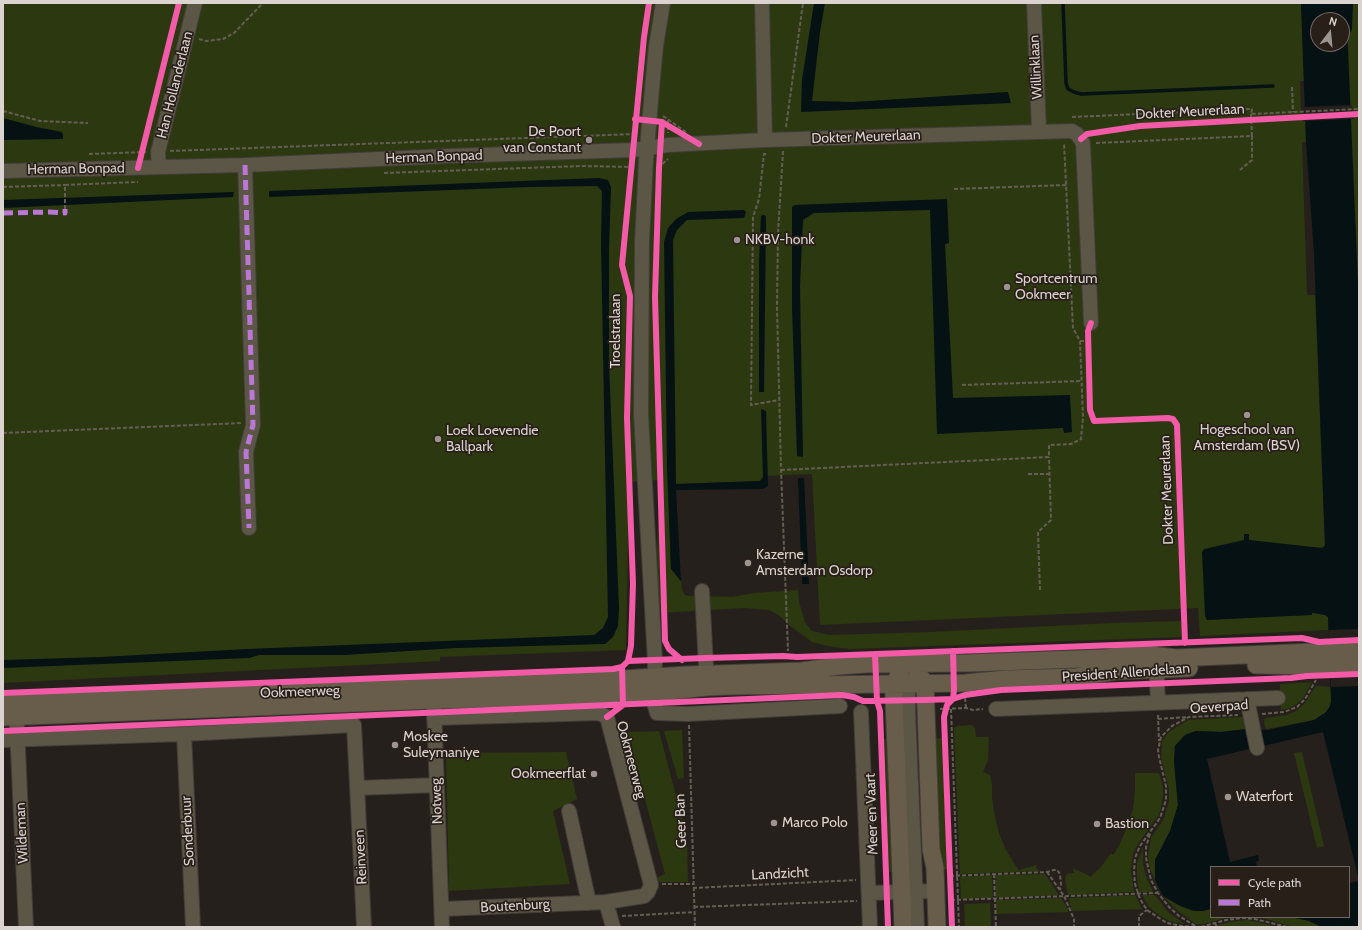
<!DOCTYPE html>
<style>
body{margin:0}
#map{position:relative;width:1362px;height:930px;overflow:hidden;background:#26201c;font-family:Cabin,sans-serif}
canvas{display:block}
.frame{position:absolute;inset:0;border:4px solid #dbd3d0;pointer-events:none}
.legend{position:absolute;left:1210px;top:866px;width:140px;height:52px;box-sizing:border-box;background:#291f19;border:1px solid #706762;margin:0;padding:5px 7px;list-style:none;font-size:12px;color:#dbd3d0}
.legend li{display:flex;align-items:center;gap:8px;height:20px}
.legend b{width:20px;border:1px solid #706762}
.north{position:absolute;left:1310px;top:12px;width:40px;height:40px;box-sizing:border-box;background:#291f19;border:1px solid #706762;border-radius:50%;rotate:16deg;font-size:11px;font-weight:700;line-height:16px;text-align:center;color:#dbd3d0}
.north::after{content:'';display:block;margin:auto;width:14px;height:18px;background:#9c9491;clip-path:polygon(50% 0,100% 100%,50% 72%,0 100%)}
</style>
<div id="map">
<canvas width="1362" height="930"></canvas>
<div class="frame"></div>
<ul class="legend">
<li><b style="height:5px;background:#f35aa7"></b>Cycle path</li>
<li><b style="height:5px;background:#ba77d6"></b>Path</li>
</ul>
<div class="north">N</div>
</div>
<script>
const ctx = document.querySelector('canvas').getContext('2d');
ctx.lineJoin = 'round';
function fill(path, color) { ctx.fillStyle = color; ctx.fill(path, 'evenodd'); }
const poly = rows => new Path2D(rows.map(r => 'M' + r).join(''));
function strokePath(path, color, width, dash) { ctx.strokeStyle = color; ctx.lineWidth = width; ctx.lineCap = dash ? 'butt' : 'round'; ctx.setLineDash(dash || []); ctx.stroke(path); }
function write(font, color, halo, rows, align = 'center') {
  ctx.font = font + ' Cabin,sans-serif'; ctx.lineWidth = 3.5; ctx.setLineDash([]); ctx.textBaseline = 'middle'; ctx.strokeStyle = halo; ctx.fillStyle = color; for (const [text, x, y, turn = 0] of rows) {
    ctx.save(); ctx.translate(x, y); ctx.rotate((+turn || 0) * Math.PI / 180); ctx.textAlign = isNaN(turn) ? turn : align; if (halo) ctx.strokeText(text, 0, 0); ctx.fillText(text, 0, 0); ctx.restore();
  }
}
const green = poly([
 [3,3,1301,3,1304,81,1300,81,1301,113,1305,113,1306,142,1302,142,1307,295,1315,295,1325,546,1322,548,1316,547,1205,608,1205,616,1208,620,1314,613,1325,615,1328,617,1328,630,1200,636,1198,608,820,625,812,474,763,476,760,481,676,484,668,480,671,569,681,581,682,590,685,595,689,596,732,597,754,593,798,590,799,602,805,622,812,631,828,635,931,632,1113,623,1181,621,1181,637,850,649,827,646,812,642,789,625,780,616,769,610,745,608,658,613,656,573,660,480,629,482,626,650,440,657,440,661,3,683],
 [1336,3,1359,3,1359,687,1342,20],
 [1312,682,1303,698,1298,703,1290,708,1281,710,1280,684],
 [1316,686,1331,687,1331,702,1329,708,1325,713,1314,720,1266,729,1264,722,1265,718,1287,715,1296,711,1304,704],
 [1241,717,1244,718,1247,729,1221,732,1196,731,1185,735,1175,746,1174,761,1178,805,1170,831,1155,860,1155,876,1157,885,1150,869,1148,856,1151,838,1164,818,1169,801,1169,789,1161,758,1162,741,1167,734,1172,730,1188,720],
 [972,725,975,728,976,737,989,737,988,760,983,772,990,775,992,784,992,798,995,817,999,833,1006,850,1019,871,1022,869,1037,865,1036,868,1040,871,960,874,954,728,957,726],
 [682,730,684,778,678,779,664,731],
 [659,731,687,837,688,882,657,882,656,878,665,874,627,732],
 [942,738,947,869,938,870,933,739],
 [884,739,891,739,897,872,889,872],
 [566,752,577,799,553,811,570,884,449,891,446,753],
 [1302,752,1324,846,1317,848,1294,753],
 [1135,773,1159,773,1163,786,1163,796,1161,808,1158,816,1138,844,1133,854,1131,870,1134,892,1068,895,1065,880,1066,874,1074,873,1073,868,1088,875,1090,877,1101,867,1111,853,1113,855,1119,846,1125,832,1133,809,1135,792],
 [1143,847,1143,864,1146,876,1153,892,1140,892,1138,886,1137,875,1137,863],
 [1045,874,1059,895,996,898,995,875],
 [992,875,993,898,961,899,960,877],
 [1135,895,1142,909,1073,911,1071,909,1069,898],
 [1142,895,1155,895,1168,912,1185,924,1169,921,1160,916,1149,907],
 [1163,896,1188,909,1201,911,1211,909,1211,917,1229,917,1204,924,1196,924,1178,911],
 [1061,898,1068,909,1068,912,996,914,996,900],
 [990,903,991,927,965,927,964,904],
 [1259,917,1291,917,1309,921,1322,927,1294,927],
 [1246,920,1254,921,1278,927,1219,927,1218,925,1230,922]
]);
const water = poly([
 [814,3,825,3,820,32,812,101,853,102,1008,92,1011,103,801,112,802,80],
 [1301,3,1346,3,1359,307,1359,881,1323,732,1207,759,1230,862,1258,855,1259,861,1256,862,1257,867,1211,867,1211,909,1203,911,1194,911,1180,906,1163,896,1155,880,1155,860,1170,831,1178,805,1174,762,1175,746,1185,735,1196,731,1221,732,1246,729,1268,730,1314,720,1325,713,1329,708,1331,702,1328,617,1325,615,1314,613,1312,613,1312,615,1207,620,1205,616,1202,552,1204,549,1244,540,1244,534,1249,534,1249,540,1322,548,1325,546,1314,253,1306,142],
 [1318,20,1342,20,1342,44,1318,44],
 [3,118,36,127,62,132,63,135,63,139,3,140],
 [599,178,608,180,611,187,609,249,609,364,619,608,618,626,613,637,605,644,457,648,344,655,259,655,249,658,3,668,3,660,101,657,247,649,594,635,603,628,608,617,601,243,602,191,597,186,529,187,269,197,269,191],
 [234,192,233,197,3,208,3,200],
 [947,199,949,243,945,244,953,398,1070,395,1072,432,1064,433,1063,428,937,434,930,210,814,213,803,220,800,286,803,457,797,456,792,307,792,207,795,205],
 [744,210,746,212,744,218,687,220,677,230,673,240,676,484,760,481,763,477,761,409,766,411,768,486,763,489,676,490,681,581,671,569,667,468,664,242,668,228,676,219,688,212],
 [763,215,765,215,766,217,764,392,759,392,759,262,761,216],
 [798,478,804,478,809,584,802,584],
 [1359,881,1359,927,1322,927,1309,921,1291,917,1349,917,1349,883]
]);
const pier = poly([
 [1352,105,1353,119,1303,121,1303,107],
 [1359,629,1359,686,1331,687,1328,630]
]);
const stream = poly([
 [1063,3,1066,83,1068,89,1074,92,1081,94,1273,86]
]);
const canal = poly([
 [1346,28,1347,3]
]);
const path = poly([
 [199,39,206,41,223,39,234,33,263,3],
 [1292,87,1293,112],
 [3,111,40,121,88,123],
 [1251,114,1252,136],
 [663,116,686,132],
 [1072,117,1252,109,1251,114,1359,109],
 [668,120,668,133],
 [786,127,803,3],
 [1096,143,1252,136,1252,160,1240,170],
 [170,151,635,134],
 [783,151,778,233,777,307,781,470,788,651],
 [89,154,146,152],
 [766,154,764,154,759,199,753,217,751,405,779,400],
 [658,168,668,159],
 [384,173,581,166,634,167],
 [3,187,65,185],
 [954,189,1066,185],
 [65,209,65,185,138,182],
 [1080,341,1088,341],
 [962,385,1081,381],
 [3,433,242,423],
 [781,470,1049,457,1049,445,1071,444,1081,439,1083,418,1080,341,1073,328,1064,143],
 [1028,474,1050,474],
 [1040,590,1038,532,1051,520,1049,457],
 [965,698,966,708],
 [940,709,966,708,973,710,983,709],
 [951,709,959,927],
 [1262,714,1284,712,1297,707,1305,699,1316,680],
 [1158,715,1159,741],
 [1158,719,1188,717],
 [689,725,695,927],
 [1150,834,1146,847,1146,858,1151,880,1158,893,1169,907,1179,916,1197,927],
 [1047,872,1064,896,1074,919,1074,927],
 [994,874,996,927],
 [950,876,1047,872,1054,870,1057,870,1060,874,1061,884,1060,890],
 [662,884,693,884],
 [693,888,856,880],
 [951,900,1158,893],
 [694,907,857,901],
 [622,916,695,912],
 [1215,923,1217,927],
 [1139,927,1139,916,1147,910],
 [1195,927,1182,926,1167,923,1159,918,1147,910,1140,899,1135,884,1134,871,1135,858,1140,846,1160,818,1166,800,1166,786,1159,757,1158,750,1161,737,1172,726,1189,717,1238,715],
 [1201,927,1226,920,1242,918,1255,919,1287,927]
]);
const minor = poly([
 [663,3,656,46,652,89,646,160,642,242,641,414,655,661,654,703,657,713,688,714,840,706],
 [762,3,765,140],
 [1034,3,1039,131],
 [245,165,253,425,246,452,249,528],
 [159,167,158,152,195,3],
 [3,171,245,165,447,156,633,150,668,145,765,140,1072,131,1077,134,1083,143,1091,323],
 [702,591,707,684],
 [1156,660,1158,702],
 [908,663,908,710,917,927],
 [1247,699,1257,748],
 [16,706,26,927],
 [434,708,442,927],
 [996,709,1278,698],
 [861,712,870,927],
 [434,718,599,713,607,717,651,885,648,892,644,896,606,902],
 [184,734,193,927],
 [3,740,184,734,354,725,364,927],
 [357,788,437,785],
 [569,811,589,903],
 [869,893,936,891],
 [442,909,606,902,613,927]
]);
const major = poly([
 [1256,665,1319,666,1359,665],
 [918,674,925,683,931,849,935,868,937,927],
 [899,675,894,684,894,701,903,927],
 [3,704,623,679,687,675,802,671,839,666,866,664,969,663,1106,658,1133,653,1176,658,1359,650],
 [3,717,433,700,622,696,707,687,730,686,965,683,1007,679,1077,677,1116,671,1189,668]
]);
const quiet = poly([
 [245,165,253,425,246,452,249,528],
 [3,213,49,212,65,213,65,209]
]);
const cycleway = poly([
 [635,119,662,122,699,144],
 [662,122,659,168,655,297,665,641,669,649,682,660],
 [1081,139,1087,134,1140,126,1359,114],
 [138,168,179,3],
 [1091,323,1088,331,1090,410,1094,421,1168,418,1173,419,1177,425,1185,643],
 [875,654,877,701,880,711,888,927],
 [628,661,631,646,633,584,627,418,630,296,622,265,644,37,649,3],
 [3,693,613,669,622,667,628,661,705,658,783,656,797,657,1302,638,1319,642,1359,640],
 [607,717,623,705,622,667],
 [3,731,842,695,854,697,863,701,925,700,953,699,965,695,1001,690,1291,678,1307,676,1359,674],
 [952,927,944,717,947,705,953,699,954,690,953,651]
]);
const markers = [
 [589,140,4,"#9c9491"],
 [737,240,4,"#9c9491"],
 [1007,287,4,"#9c9491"],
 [1247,415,4,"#9c9491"],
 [438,439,4,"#9c9491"],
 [748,563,4,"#9c9491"],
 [395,745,4,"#9c9491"],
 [594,774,4,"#9c9491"],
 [1228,797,4,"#9c9491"],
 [774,823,4,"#9c9491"],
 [1097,824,4,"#9c9491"]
];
const streetNames = [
 ["Willinklaan",1036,67,-93],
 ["Han Hollanderlaan",175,85,-76],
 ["Dokter Meurerlaan",1190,112,-3],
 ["Dokter Meurerlaan",866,137,-2],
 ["Herman Bonpad",434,157,-2],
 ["Herman Bonpad",76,169,-1],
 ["Troelstralaan",616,331,-90],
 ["Dokter Meurerlaan",1167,490,-92],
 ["President Allendelaan",1126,673,-4],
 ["Ookmeerweg",300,692,-2],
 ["Oeverpad",1219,707,-4],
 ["Ookmeerweg",631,760,75],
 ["Notweg",437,801,-92],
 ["Meer en Vaart",872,814,-92],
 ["Geer Ban",681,821,-92],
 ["Sonderbuur",188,831,-93],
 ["Wildeman",22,833,-93],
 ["Reinveen",361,857,-93],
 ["Landzicht",780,874,-3],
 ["Boutenburg",515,906,-3]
];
const poiNames = [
 ["De Poort",581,132,"right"],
 ["van Constant",581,148,"right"],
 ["NKBV-honk",745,240],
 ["Sportcentrum",1015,279],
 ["Ookmeer",1015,295],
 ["Hogeschool van",1247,430,"center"],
 ["Amsterdam (BSV)",1247,446,"center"],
 ["Loek Loevendie",446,431],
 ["Ballpark",446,447],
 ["Kazerne",756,555],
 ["Amsterdam Osdorp",756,571],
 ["Moskee",403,737],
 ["Suleymaniye",403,753],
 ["Ookmeerflat",586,774,"right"],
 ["Waterfort",1236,797],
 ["Marco Polo",782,823],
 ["Bastion",1105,824]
];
fill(green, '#2c3810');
fill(water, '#061113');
fill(pier, '#26201c');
strokePath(stream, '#061113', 3.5);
strokePath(canal, '#061113', 12);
strokePath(minor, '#423d3a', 16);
strokePath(major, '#423d3a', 19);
strokePath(path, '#645e54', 2, [4, 2]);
strokePath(minor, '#5c5646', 14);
strokePath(major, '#675d4a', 17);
strokePath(quiet, '#ba77d6', 5, [10, 5]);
strokePath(cycleway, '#f35aa7', 6);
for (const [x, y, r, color] of markers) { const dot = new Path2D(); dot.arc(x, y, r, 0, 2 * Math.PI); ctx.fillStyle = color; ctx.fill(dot); strokePath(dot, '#291f19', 1.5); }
write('14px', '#dbd3d0', '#291f19', streetNames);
write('14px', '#dbd3d0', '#291f19', poiNames, 'left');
</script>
